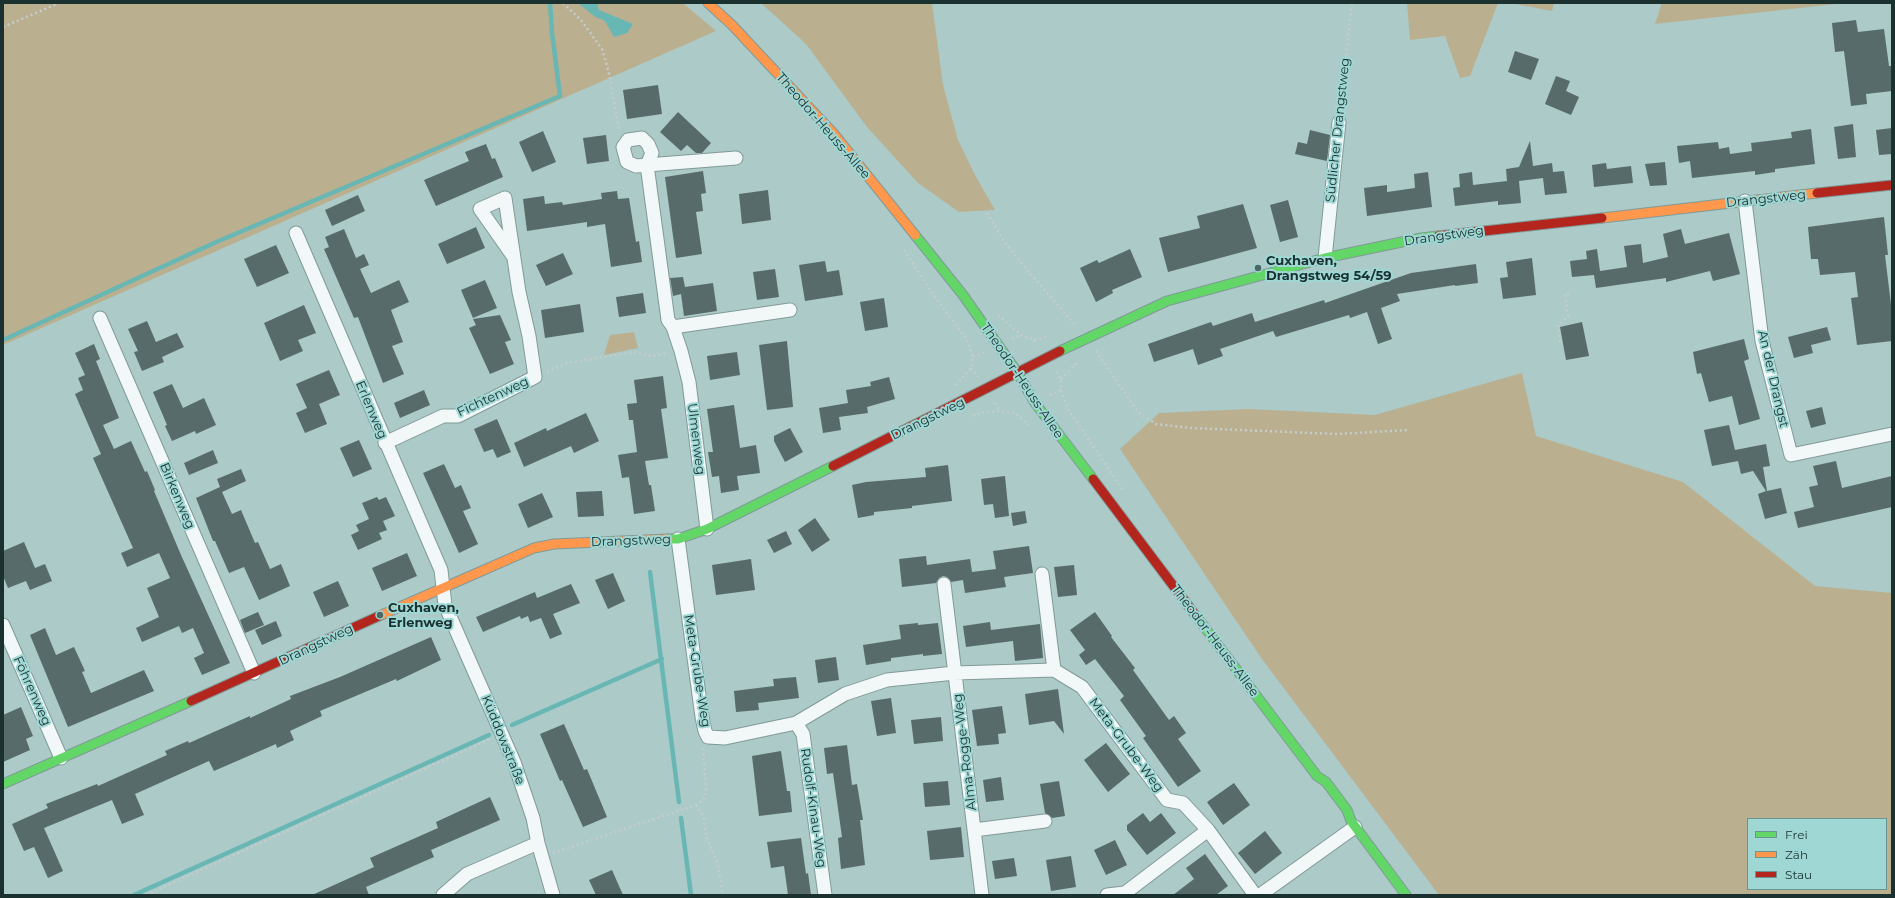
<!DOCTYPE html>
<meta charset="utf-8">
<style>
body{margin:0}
#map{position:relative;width:1895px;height:898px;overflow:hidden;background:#abcac8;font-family:Montserrat,sans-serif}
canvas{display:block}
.frame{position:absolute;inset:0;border:4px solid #1a3130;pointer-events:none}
.legend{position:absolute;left:1747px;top:818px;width:140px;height:72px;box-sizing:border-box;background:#9ed7d4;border:1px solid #699592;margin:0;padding:5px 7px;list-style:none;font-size:12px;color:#1a3130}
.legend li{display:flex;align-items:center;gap:8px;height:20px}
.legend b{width:20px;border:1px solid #699592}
</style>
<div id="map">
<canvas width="1895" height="898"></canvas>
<div class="frame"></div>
<ul class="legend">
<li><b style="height:5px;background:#63d668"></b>Frei</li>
<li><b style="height:5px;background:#ff974d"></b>Zäh</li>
<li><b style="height:5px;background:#b3261e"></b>Stau</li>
</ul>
</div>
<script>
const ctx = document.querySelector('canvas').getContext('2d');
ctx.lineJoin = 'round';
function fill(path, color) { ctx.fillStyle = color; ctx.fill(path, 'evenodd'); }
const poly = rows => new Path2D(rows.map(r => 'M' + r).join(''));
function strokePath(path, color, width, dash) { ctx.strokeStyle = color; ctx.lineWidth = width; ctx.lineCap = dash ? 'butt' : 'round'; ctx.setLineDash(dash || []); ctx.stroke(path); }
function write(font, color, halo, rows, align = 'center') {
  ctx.font = font + ' Montserrat,sans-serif'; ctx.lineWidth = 4; ctx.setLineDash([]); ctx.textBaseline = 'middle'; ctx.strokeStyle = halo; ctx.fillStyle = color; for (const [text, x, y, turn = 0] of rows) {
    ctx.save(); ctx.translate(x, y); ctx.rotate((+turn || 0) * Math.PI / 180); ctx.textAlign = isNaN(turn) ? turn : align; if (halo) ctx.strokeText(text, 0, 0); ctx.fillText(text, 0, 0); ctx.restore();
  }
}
const green = poly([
 [3,3,683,3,716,31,3,345],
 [761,3,932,3,943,85,958,140,975,175,995,210,959,212,918,183,867,127,806,44],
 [1407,3,1498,3,1470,76,1460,78,1445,36,1410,40],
 [1510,3,1554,3,1552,11],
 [1662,3,1845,3,1655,24],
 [634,332,638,348,604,355,610,335],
 [1522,373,1536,436,1683,482,1815,586,1892,593,1892,895,1439,895,1262,659,1120,449,1159,413,1249,409,1375,415],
 [1748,819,1886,819,1886,889,1748,889]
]);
const water = poly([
 [578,3,597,3,599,10,633,24,627,33,614,37,605,21,594,16]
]);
const stream = poly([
 [3,340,214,243,560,96,552,33,550,3],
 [650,572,679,802],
 [512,725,662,659],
 [681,818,691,895],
 [134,895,489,735]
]);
const building = poly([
 [1856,20,1858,32,1884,29,1889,66,1891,66,1892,91,1866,94,1867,104,1851,106,1844,51,1835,52,1832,23],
 [1515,51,1539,59,1531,80,1508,72],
 [1556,76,1570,81,1566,91,1579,97,1571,115,1545,104],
 [658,85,662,114,627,119,623,90],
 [678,112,711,143,702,153,696,153,687,145,681,151,660,132],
 [1853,124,1856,157,1838,159,1834,127],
 [1892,128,1892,154,1879,155,1876,130],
 [1811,129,1815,164,1775,169,1775,172,1755,175,1755,171,1692,178,1690,161,1679,163,1677,146,1718,142,1719,149,1729,147,1730,154,1752,151,1751,143,1792,138,1791,132],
 [1310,130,1330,135,1327,161,1295,154,1298,142,1307,144],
 [543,131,556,162,532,172,519,142],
 [606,135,609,161,587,164,583,138],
 [1530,141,1533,166,1552,163,1553,172,1564,171,1567,193,1545,195,1543,178,1519,181,1521,203,1498,205,1498,201,1455,206,1453,188,1460,187,1459,174,1472,172,1473,185,1507,181,1506,169,1519,167],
 [486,144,492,159,495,158,503,177,436,206,424,180,469,161,465,152],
 [1665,162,1667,185,1650,186,1645,164],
 [1606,163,1607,169,1631,166,1633,183,1594,187,1592,165],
 [703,171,706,193,701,194,703,211,696,212,702,254,676,258,665,177],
 [1428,172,1432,207,1367,216,1364,188,1387,185,1387,192,1415,188,1414,174],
 [768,190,771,220,742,224,739,194],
 [617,191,618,199,629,198,636,242,639,241,642,262,611,267,605,224,587,227,587,222,527,231,523,199,544,196,545,204,562,202,563,205,602,199,601,193],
 [358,195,365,211,332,226,325,210],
 [1288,200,1298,237,1280,242,1270,205],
 [1243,204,1257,248,1168,272,1159,238,1200,228,1197,216],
 [1884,217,1888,255,1885,255,1892,313,1892,341,1857,345,1851,298,1858,297,1855,272,1820,275,1818,259,1811,259,1808,227],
 [476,227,485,248,447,264,438,244],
 [344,229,356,258,364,254,369,265,360,269,371,293,399,280,409,302,391,310,403,342,392,346,404,374,383,383,358,317,354,318,324,249,329,247,325,237],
 [1681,229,1685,244,1729,233,1740,274,1713,281,1710,271,1666,282,1666,278,1596,288,1594,275,1572,277,1570,261,1587,259,1586,251,1597,249,1600,271,1627,267,1624,246,1641,244,1643,263,1668,257,1663,234],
 [276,245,289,273,257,287,244,259],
 [1130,249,1142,277,1112,290,1113,293,1096,302,1080,268,1097,260,1099,263],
 [563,253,573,274,546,286,536,265],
 [1532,258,1536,295,1503,299,1500,278,1508,277,1506,262],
 [825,261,827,272,839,270,843,295,805,301,799,265],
 [1476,264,1478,283,1455,286,1455,285,1397,294,1400,301,1381,308,1392,339,1378,344,1367,312,1350,318,1349,315,1276,337,1273,331,1220,349,1223,356,1198,365,1193,349,1154,362,1148,344,1211,322,1213,326,1252,313,1255,322,1324,300,1325,303,1411,273],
 [775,269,779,297,757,300,753,272],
 [683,277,685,287,713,283,717,311,684,316,681,294,673,296,670,278],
 [485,280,497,308,473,318,461,290],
 [643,293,646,313,619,317,616,297],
 [884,298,888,327,865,331,860,302],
 [580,304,584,332,545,338,541,310],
 [304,305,316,333,298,340,303,351,280,361,264,323],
 [500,315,511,340,505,342,514,364,490,374,469,328,476,325,473,319],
 [147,321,156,342,177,333,184,347,162,357,164,362,142,371,134,352,138,351,128,329],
 [1582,322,1589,356,1566,360,1560,327],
 [1827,327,1831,340,1811,345,1813,353,1794,358,1788,337],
 [1744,339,1749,359,1744,361,1760,419,1739,425,1732,396,1709,402,1701,373,1697,374,1693,352],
 [787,341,793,407,767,410,759,345],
 [94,344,100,359,96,361,119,418,103,425,114,449,131,441,145,472,147,471,155,490,154,491,181,555,230,663,202,675,194,658,204,653,193,628,182,633,179,626,142,642,136,628,159,617,147,588,170,578,159,553,127,567,121,553,133,548,93,458,101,454,75,394,83,390,78,378,85,375,75,353],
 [737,352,740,375,710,380,707,356],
 [329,370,340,395,319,404,327,424,305,433,296,413,307,408,296,384],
 [663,376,667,408,661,409,668,458,645,461,649,485,651,485,655,511,634,514,629,477,622,478,618,455,637,452,633,420,629,420,627,404,637,403,634,380],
 [889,377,895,399,867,407,868,413,839,417,841,430,823,433,819,408,848,403,846,390,871,386,870,382],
 [172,384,183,408,204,398,216,425,196,434,195,431,172,441,165,426,167,425,153,392],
 [424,390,430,405,400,418,394,403],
 [734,405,740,448,756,445,760,473,737,476,739,490,721,493,719,476,712,477,708,452,713,452,707,409],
 [1822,407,1826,424,1811,428,1806,411],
 [586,413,599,441,574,453,571,446,524,467,514,443,546,428,547,431],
 [497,419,511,452,497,458,493,449,484,452,474,429],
 [1729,425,1735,450,1766,444,1770,466,1763,467,1767,491,1781,488,1787,513,1765,519,1758,494,1766,491,1753,471,1741,474,1738,461,1712,466,1704,430],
 [790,428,803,452,785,462,774,441,774,436],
 [359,440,372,469,353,477,340,448],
 [213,450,218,463,189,475,184,463],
 [1836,461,1842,488,1892,476,1892,507,1798,528,1794,512,1814,507,1809,487,1818,485,1813,466],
 [444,464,455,488,461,485,471,508,463,511,478,544,459,553,423,473],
 [948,465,952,501,912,506,912,508,874,512,874,515,858,518,852,485,866,482,926,477,925,468],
 [241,469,246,481,222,492,232,514,241,510,255,543,258,542,270,569,281,564,290,586,259,600,244,567,229,573,215,541,213,541,196,498,220,487,217,479],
 [1005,476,1009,516,995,518,993,504,984,505,981,479],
 [602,491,604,516,578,517,576,492],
 [542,493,553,517,528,528,518,504],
 [377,497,379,500,386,497,395,516,383,521,387,530,379,533,382,539,358,550,351,535,359,531,356,525,369,519,362,503],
 [1025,511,1027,523,1013,526,1011,513],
 [815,518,830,540,812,552,798,530],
 [786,531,792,544,774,553,767,540],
 [24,542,35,568,45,564,52,581,30,590,26,581,8,588,3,576,3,551],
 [1029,546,1033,573,1004,577,1006,587,965,593,963,580,951,582,947,577,943,576,939,578,936,583,902,587,899,559,926,556,927,565,970,559,972,572,996,569,993,551],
 [407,553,417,576,382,591,372,568],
 [751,559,755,590,716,595,712,565],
 [1074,565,1077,595,1058,597,1054,567],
 [613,573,625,601,608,609,595,580],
 [338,581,349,606,324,617,313,592],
 [571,584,580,603,553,614,562,634,550,639,541,618,530,622,528,616,521,619,520,616,483,632,476,617,535,592,537,598],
 [258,612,264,625,245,633,240,620],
 [1095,612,1112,636,1111,637,1135,668,1133,670,1169,720,1174,716,1186,733,1178,739,1201,771,1178,787,1143,738,1146,736,1120,700,1124,696,1095,659,1086,665,1079,655,1085,650,1070,630],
 [276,621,282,636,262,645,255,630],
 [990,622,991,630,1040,624,1043,658,1015,661,1013,641,966,647,963,626],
 [918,623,918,625,938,623,942,654,923,656,923,654,891,658,891,661,866,665,863,645,901,639,899,625],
 [45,628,56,655,74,647,85,671,82,672,91,693,144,670,154,691,68,727,30,635],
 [431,637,441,660,397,681,396,679,320,711,322,716,290,731,294,740,277,748,276,744,214,771,209,761,135,794,144,815,122,824,112,800,44,828,63,871,48,878,34,847,24,851,12,824,48,808,46,804,97,784,98,786,167,755,165,751,188,741,189,743,250,716,250,718,291,699,290,696,340,677],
 [836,657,839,680,818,683,815,660],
 [796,677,799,698,758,703,759,710,736,712,734,691,774,686,773,679],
 [1058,689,1064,734,1054,721,1029,725,1025,694],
 [891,698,896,733,877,736,871,701],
 [1002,706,1006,733,998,734,999,744,977,746,972,710],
 [21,707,33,736,26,739,30,750,3,762,3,715],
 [941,717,943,741,914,744,911,720],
 [564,724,584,770,587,769,607,817,583,827,562,780,560,781,540,734],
 [1106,743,1130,774,1108,792,1084,760],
 [847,745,852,785,857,784,863,820,860,820,865,865,841,869,838,838,842,837,833,773,827,774,824,748],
 [781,751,787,791,790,791,792,812,759,816,752,756],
 [1001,777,1004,800,986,802,983,780],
 [948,781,950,805,925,807,923,783],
 [1059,781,1065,816,1052,818,1045,813,1040,784],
 [1234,783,1250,805,1223,825,1207,802],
 [490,797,500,820,431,850,434,857,366,887,369,895,312,895,374,867,370,858,438,828,436,822],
 [1143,813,1150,822,1161,813,1176,833,1147,855,1127,830,1127,825],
 [961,827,964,857,930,860,927,831],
 [1265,831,1282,853,1255,874,1238,853],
 [801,838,806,874,808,873,811,895,788,895,784,866,771,868,767,842],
 [1115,840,1127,865,1106,875,1094,850],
 [1205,854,1228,886,1216,895,1173,895,1194,879,1186,868],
 [1071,856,1076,887,1051,891,1046,860],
 [1014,858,1017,876,995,879,992,861],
 [612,870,623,895,596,895,589,880]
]);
const path = poly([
 [563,3,581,20,602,49,610,77,619,130],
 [3,27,59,3],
 [1340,110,1352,3],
 [987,213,1004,241,1022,264,1077,327],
 [904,250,932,293,967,340,973,357,971,368,955,386],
 [998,315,1021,335,1034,340,1050,336],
 [1012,339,1021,335],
 [1034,340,1037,345],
 [1560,342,1558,325,1568,316,1565,294,1572,293],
 [1096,351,1138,412,1156,424,1191,428,1337,434,1409,430],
 [973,357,984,352],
 [971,368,978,377],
 [547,372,567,363,634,352,651,356,669,353],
 [1056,372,1061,379,1061,390,1068,409,1123,490],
 [1061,379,1078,362],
 [1050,395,1061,390],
 [995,403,1000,411],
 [973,416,984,412,1000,411,1015,413,1029,425],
 [696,805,703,816,707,839,717,861,723,895],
 [553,853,696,805,704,799,706,791,703,748],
 [146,895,490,739]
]);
const street = poly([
 [1745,201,1762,341,1791,455,1892,434],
 [296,233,441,570,445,605,514,762,533,818,538,843,553,895],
 [1325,258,1339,122],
 [100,318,254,673],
 [673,327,790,310],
 [385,443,443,416,458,416,535,377,529,336,519,292,505,198,480,209,513,256],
 [707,529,689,382,681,351,673,327,668,320,647,165,652,153,648,144,642,138,628,140,623,147,627,162,636,166,647,165,736,158],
 [678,539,702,717,705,731,708,737,725,738,796,723,845,694,887,680,955,673,1054,670,1082,687,1167,800,1183,803,1208,830,1255,895],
 [1042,574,1054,670],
 [944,584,982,895],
 [3,625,61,758],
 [796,723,803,734,825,895],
 [974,830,1045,821],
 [443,895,467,874,538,843],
 [1107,895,1125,893,1208,830],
 [1260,895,1355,827]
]);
const fast = poly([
 [915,235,963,295,1017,372,1035,403,1093,479],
 [1060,351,1167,301,1325,258,1421,238,1438,236],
 [668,539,678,539,707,529,833,466],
 [1196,616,1317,776,1326,782,1347,810,1351,821,1406,895],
 [3,784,191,701]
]);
const slow = poly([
 [708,3,732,25,834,134,915,235],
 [1602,218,1817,193],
 [379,616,534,548,554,544,668,539]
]);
const jam = poly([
 [1817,193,1892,185],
 [1438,236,1602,218],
 [833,466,1060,351],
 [1093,479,1196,616],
 [191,701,379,616]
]);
const markers = [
 [1258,268,4,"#4d6765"],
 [380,615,4,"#4d6765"]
];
const streetNames = [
 ["Theodor-Heuss-Allee",823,126,49],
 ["Südlicher Drangstweg",1338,130,-84],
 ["Drangstweg",1766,199,-6],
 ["Drangstweg",1444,236,-8],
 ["An der Drangst",1773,379,77],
 ["Theodor-Heuss-Allee",1022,381,56],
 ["Fichtenweg",493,397,-25],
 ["Erlenweg",371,410,67],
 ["Drangstweg",928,419,-26],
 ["Ulmenweg",696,439,83],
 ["Birkenweg",177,496,67],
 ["Drangstweg",631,541,-2],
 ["Theodor-Heuss-Allee",1215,641,53],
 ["Drangstweg",316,645,-25],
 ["Meta-Grube-Weg",697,671,81],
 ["Föhrenweg",32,691,66],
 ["Küddowstraße",503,740,68],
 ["Meta-Grube-Weg",1126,745,53],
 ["Alma-Rogge-Weg",965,752,-97],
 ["Rudolf-Kinau-Weg",813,808,82]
];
const poiNames = [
 ["Cuxhaven,",1266,261],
 ["Drangstweg 54/59",1266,276],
 ["Cuxhaven,",388,608],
 ["Erlenweg",388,623]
];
fill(green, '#bab090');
fill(water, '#68b7b4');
strokePath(stream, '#68b7b4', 4.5);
fill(building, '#576b6a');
strokePath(street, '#819a98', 15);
strokePath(fast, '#819a98', 11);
strokePath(slow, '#819a98', 11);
strokePath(jam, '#819a98', 11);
strokePath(path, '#c4cdcc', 2.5, [2, 3]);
strokePath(street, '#f2f7f7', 13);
strokePath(fast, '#63d668', 9);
strokePath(slow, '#ff974d', 9);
strokePath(jam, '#b3261e', 9);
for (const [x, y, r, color] of markers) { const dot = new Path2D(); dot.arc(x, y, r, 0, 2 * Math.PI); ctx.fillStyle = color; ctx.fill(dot); strokePath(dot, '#9ed7d4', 1.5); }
write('13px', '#1a3130', '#9ed7d4', streetNames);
write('bold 13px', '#1a3130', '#9ed7d4', poiNames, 'left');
</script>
